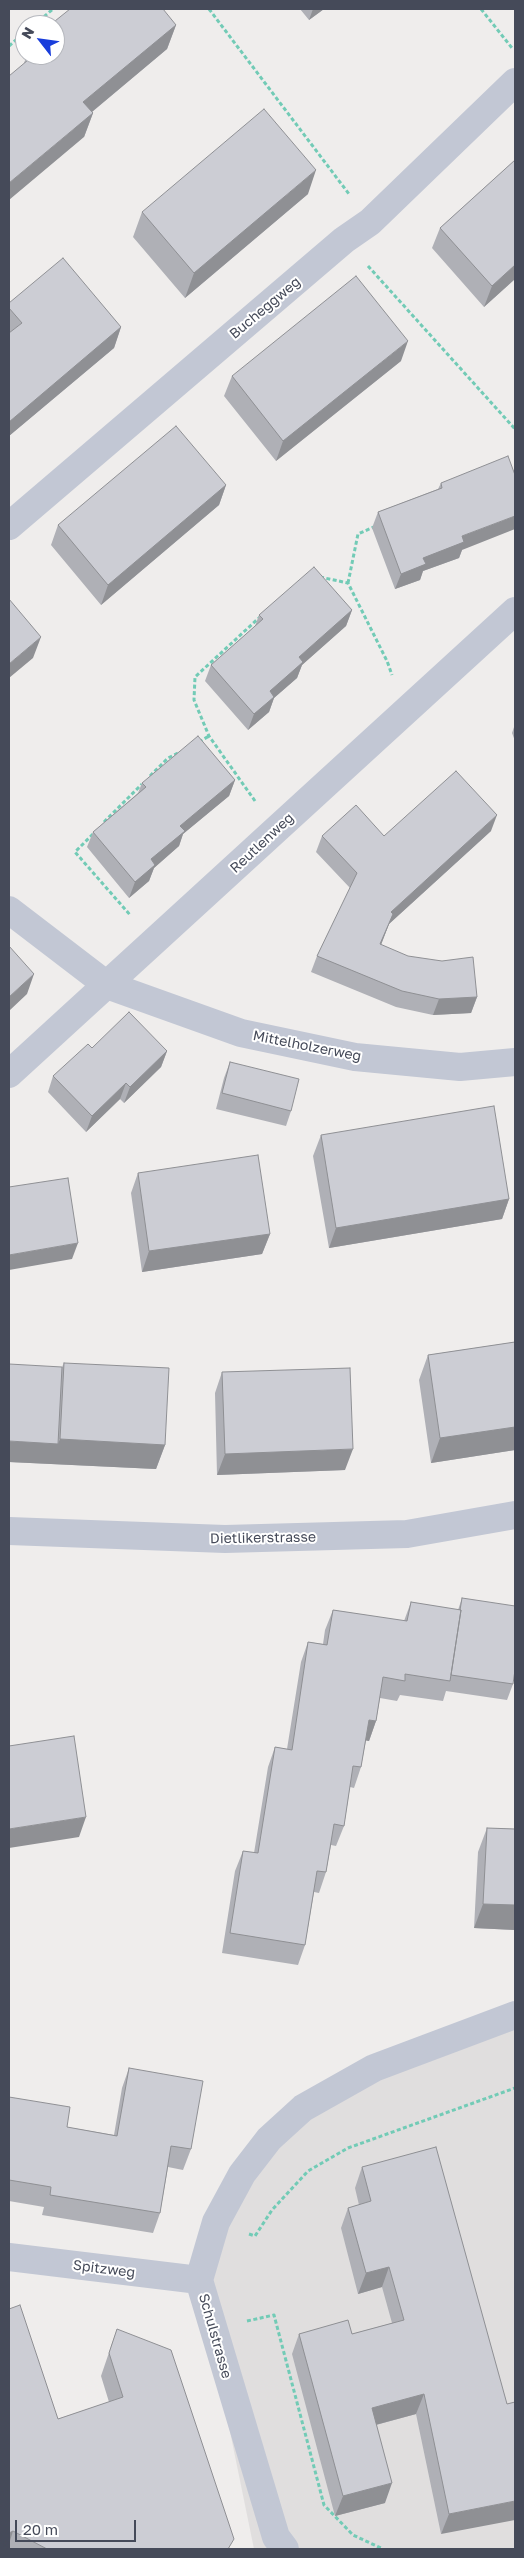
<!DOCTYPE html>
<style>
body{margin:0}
#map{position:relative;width:524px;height:2558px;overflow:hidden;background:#efedec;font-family:"Golos Text",sans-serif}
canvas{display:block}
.frame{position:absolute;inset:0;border:10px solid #454a59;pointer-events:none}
.north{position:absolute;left:15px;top:15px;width:50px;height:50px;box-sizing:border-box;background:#fff;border:1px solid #b5b7bd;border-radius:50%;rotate:300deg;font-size:14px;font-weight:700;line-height:20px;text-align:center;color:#454a59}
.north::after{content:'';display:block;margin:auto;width:18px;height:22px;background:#193ddb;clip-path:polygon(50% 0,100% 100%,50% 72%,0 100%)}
.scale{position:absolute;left:15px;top:2520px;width:121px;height:22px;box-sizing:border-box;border:2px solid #454a59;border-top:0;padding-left:6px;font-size:15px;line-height:18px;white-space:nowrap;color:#454a59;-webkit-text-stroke:4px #fff;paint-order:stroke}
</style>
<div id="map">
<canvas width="524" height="2558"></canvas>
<div class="frame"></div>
<div class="north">N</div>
<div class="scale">20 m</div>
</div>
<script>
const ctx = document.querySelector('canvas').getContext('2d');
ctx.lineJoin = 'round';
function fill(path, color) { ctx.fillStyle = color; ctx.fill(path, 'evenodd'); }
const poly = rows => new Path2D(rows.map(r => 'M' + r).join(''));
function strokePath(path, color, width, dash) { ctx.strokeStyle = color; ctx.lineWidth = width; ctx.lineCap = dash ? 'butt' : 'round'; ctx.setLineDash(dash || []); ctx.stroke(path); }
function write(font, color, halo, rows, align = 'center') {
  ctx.font = font + ' "Golos Text",sans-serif'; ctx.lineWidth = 4; ctx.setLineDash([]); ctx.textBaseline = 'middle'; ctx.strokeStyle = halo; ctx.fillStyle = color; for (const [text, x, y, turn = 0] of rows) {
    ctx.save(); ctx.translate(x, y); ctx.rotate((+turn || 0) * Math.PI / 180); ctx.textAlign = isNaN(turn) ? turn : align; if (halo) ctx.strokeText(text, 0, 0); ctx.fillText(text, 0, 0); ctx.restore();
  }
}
const education = poly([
 [515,2015,515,2549,254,2549,199,2280,216,2222,303,2108]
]);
const path = poly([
 [209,9,349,194],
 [481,9,512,48],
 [34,25,53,9],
 [9,46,25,32],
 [368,266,515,429],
 [320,577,348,583,387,661,392,675],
 [348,583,358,534,376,526],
 [199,742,209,736],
 [150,776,168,758,180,752],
 [255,801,209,736,194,700,195,677,261,616],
 [104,822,142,784],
 [93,834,75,852,131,916],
 [249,2234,255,2236,272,2210,308,2171,348,2148,515,2088],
 [247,2321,274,2315,324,2505,353,2535,383,2549]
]);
const minor = poly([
 [9,526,344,240,370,222,515,82],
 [9,910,107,985,241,1033,355,1057,460,1067,515,1062],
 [9,1074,515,611],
 [9,1531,225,1539,407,1534,515,1515],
 [9,2257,199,2280],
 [285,2549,276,2537,199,2280,216,2222,242,2174,269,2139,303,2108,374,2068,515,2015]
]);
const wall = poly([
 [300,9,324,9,309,20],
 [176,25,167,49,92,112,93,113,84,137,24,63,27,55,55,55],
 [515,160,515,279,484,307,432,248,440,228],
 [308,194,185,298,133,237,142,212],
 [9,303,121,327,114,348,9,436],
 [401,361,276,461,224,396,232,376],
 [441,483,462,550,459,558,423,571,420,580,395,589,372,528,378,512,438,489],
 [226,485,219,505,101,605,51,545,58,525],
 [352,610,346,626,302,665,297,678,274,698,269,712,248,730,205,681,211,665,255,626,259,615],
 [515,724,515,741,512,733],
 [235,780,229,796,183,834,179,846,154,868,149,881,129,898,87,847,93,832,138,793,142,783],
 [491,831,389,924,381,945,477,997,471,1013,433,1015,396,1007,311,972,317,956,350,888,316,852,322,836,384,836],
 [92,1048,167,1051,161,1067,124,1103,120,1099,86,1132,48,1092,53,1076],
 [230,1062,291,1111,286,1126,216,1109,224,1078],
 [321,1135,509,1199,502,1219,329,1248,313,1156],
 [138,1173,270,1234,262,1254,142,1272,131,1193],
 [515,1342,515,1450,431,1463,419,1380,428,1355],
 [64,1363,165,1445,156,1469,9,1462,62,1367],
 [222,1372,345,1470,217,1475,215,1393],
 [462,1598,513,1684,507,1700,446,1691,443,1701,400,1695,397,1701,380,1698,376,1721,369,1741,366,1740,361,1767,354,1788,350,1787,344,1826,336,1846,331,1845,326,1872,319,1893,314,1892,305,1945,298,1965,222,1953,235,1871,243,1851,254,1853,268,1767,275,1747,287,1749,301,1662,308,1642,323,1644,325,1630,333,1610,404,1621,411,1602,458,1610],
 [487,1828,515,1829,515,1930,474,1928,478,1852],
 [129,2068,191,2149,183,2170,168,2167,160,2213,153,2233,42,2215,44,2207,9,2201,9,2097,67,2127,114,2135,122,2088],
 [362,2167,507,2404,441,2534,416,2414,376,2425,385,2503,335,2516,292,2354,299,2334,352,2334,392,2323,382,2287,358,2294,341,2228,348,2208,359,2205,355,2188],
 [9,2309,58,2419,109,2402,101,2376,117,2329,230,2549,9,2549]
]);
const shadedWall = poly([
 [313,9,324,9,309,20],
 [176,25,167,49,75,126,83,102],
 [93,113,84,137,9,200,9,183],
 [316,170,308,194,185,298,194,273],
 [515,265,515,279,484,307,492,286],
 [121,327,114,348,9,436,9,422],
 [408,341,401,361,276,461,283,441],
 [226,485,219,505,101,605,108,585],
 [515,516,515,529,462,550,459,558,423,571,420,580,395,589,401,574,423,558,462,536],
 [352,610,346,626,302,665,297,678,274,698,269,712,248,730,254,714,270,691,299,657],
 [41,637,33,658,9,678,9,664],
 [235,780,229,796,183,834,179,846,154,868,149,881,129,898,135,882,151,859,180,826],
 [497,815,491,831,389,924,375,960,391,912],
 [34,974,27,994,9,1011,9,997],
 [477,997,471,1013,433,1015,439,999],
 [167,1051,161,1067,124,1103,130,1087],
 [126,1083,120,1099,86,1132,92,1116],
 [509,1199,502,1219,329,1248,336,1228],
 [270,1234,262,1254,142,1272,149,1251],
 [78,1243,72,1259,9,1270,9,1255],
 [515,1427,515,1450,431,1463,440,1438],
 [60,1439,165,1445,156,1469,9,1462,9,1441,58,1444],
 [353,1449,345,1470,217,1475,225,1454],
 [369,1720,376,1721,369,1741,362,1740],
 [86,1817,79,1837,9,1848,9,1829],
 [483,1904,515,1905,515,1930,474,1928],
 [389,2267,382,2287,358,2294,366,2273],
 [424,2394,416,2414,364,2428,372,2408],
 [392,2483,385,2503,335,2516,343,2496],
 [515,2501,515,2520,441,2534,449,2514],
 [13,2531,9,2544,9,2533]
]);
const building = poly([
 [70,9,163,9,176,25,83,102,93,113,9,183,9,76,34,55,55,55,55,25,50,25,70,9],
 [264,109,316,170,194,273,142,212,264,109],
 [515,160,515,265,492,286,440,228,515,160],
 [63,258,121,327,9,422,9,333,22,323,9,308,9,303,63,258],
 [356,276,408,341,283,441,232,376,356,276],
 [176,426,226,485,108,585,58,525,176,426],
 [508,456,515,475,515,516,462,536,464,542,423,558,426,564,401,574,378,512,442,488,441,483,508,456],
 [314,567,352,610,299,657,303,662,270,691,274,697,254,714,211,665,263,619,259,615,314,567],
 [9,599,41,637,9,664,9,599],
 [198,736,235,780,180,826,185,831,151,859,155,865,135,882,93,832,146,787,142,783,198,736],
 [456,771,497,815,391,912,393,914,380,944,408,956,442,961,473,957,477,997,439,999,402,991,317,956,357,873,322,836,356,805,384,836,456,771],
 [9,946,34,974,9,997,9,946],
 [129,1012,167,1051,130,1087,126,1083,92,1116,53,1076,88,1044,92,1048,129,1012],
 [230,1062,299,1079,291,1111,222,1093,230,1062],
 [494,1106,509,1199,336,1228,321,1135,494,1106],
 [258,1155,270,1234,149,1251,138,1173,258,1155],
 [68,1178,78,1243,9,1255,9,1187,68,1178],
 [515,1342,515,1427,440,1438,428,1355,515,1342],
 [64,1363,169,1368,165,1445,60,1439,64,1363],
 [9,1364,62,1367,58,1444,9,1441,9,1364],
 [350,1368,353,1449,225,1454,222,1372,350,1368],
 [462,1598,515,1606,515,1670,513,1684,451,1675,461,1610,460,1610,462,1598],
 [411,1602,461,1610,450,1681,405,1674,405,1681,383,1677,376,1721,369,1720,361,1767,353,1766,344,1826,334,1824,326,1872,317,1871,305,1945,230,1933,243,1851,258,1853,275,1747,292,1750,308,1642,327,1645,333,1610,407,1621,411,1602],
 [74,1736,86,1817,9,1829,9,1746,74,1736],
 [487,1828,515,1829,515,1905,483,1904,487,1828],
 [129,2068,203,2081,191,2149,171,2146,160,2213,50,2195,51,2187,9,2180,9,2097,70,2107,67,2127,117,2136,129,2068],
 [436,2147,507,2404,515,2402,515,2501,449,2514,424,2394,372,2408,392,2483,343,2496,299,2334,348,2320,352,2334,404,2320,389,2267,366,2273,348,2208,371,2201,362,2167,436,2147],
 [20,2305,58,2419,123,2397,109,2353,117,2329,171,2350,234,2539,228,2549,47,2549,13,2531,9,2533,9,2309,20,2305]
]);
const streetNames = [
 ["Bucheggweg",265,308,-40],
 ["Reutlenweg",262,843,-43],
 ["Mittelholzerweg",307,1046,11],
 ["Dietlikerstrasse",263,1538,-1],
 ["Spitzweg",104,2269,7],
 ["Schulstrasse",215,2336,74]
];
fill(education, '#e0dede');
strokePath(path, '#72cbb6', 3, [4, 2.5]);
strokePath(minor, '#c2c7d4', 28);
fill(wall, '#afb0b6');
fill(shadedWall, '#8f9094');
fill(building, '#cccdd4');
strokePath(building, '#8f9094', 1);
write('14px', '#454a59', '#fff', streetNames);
</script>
